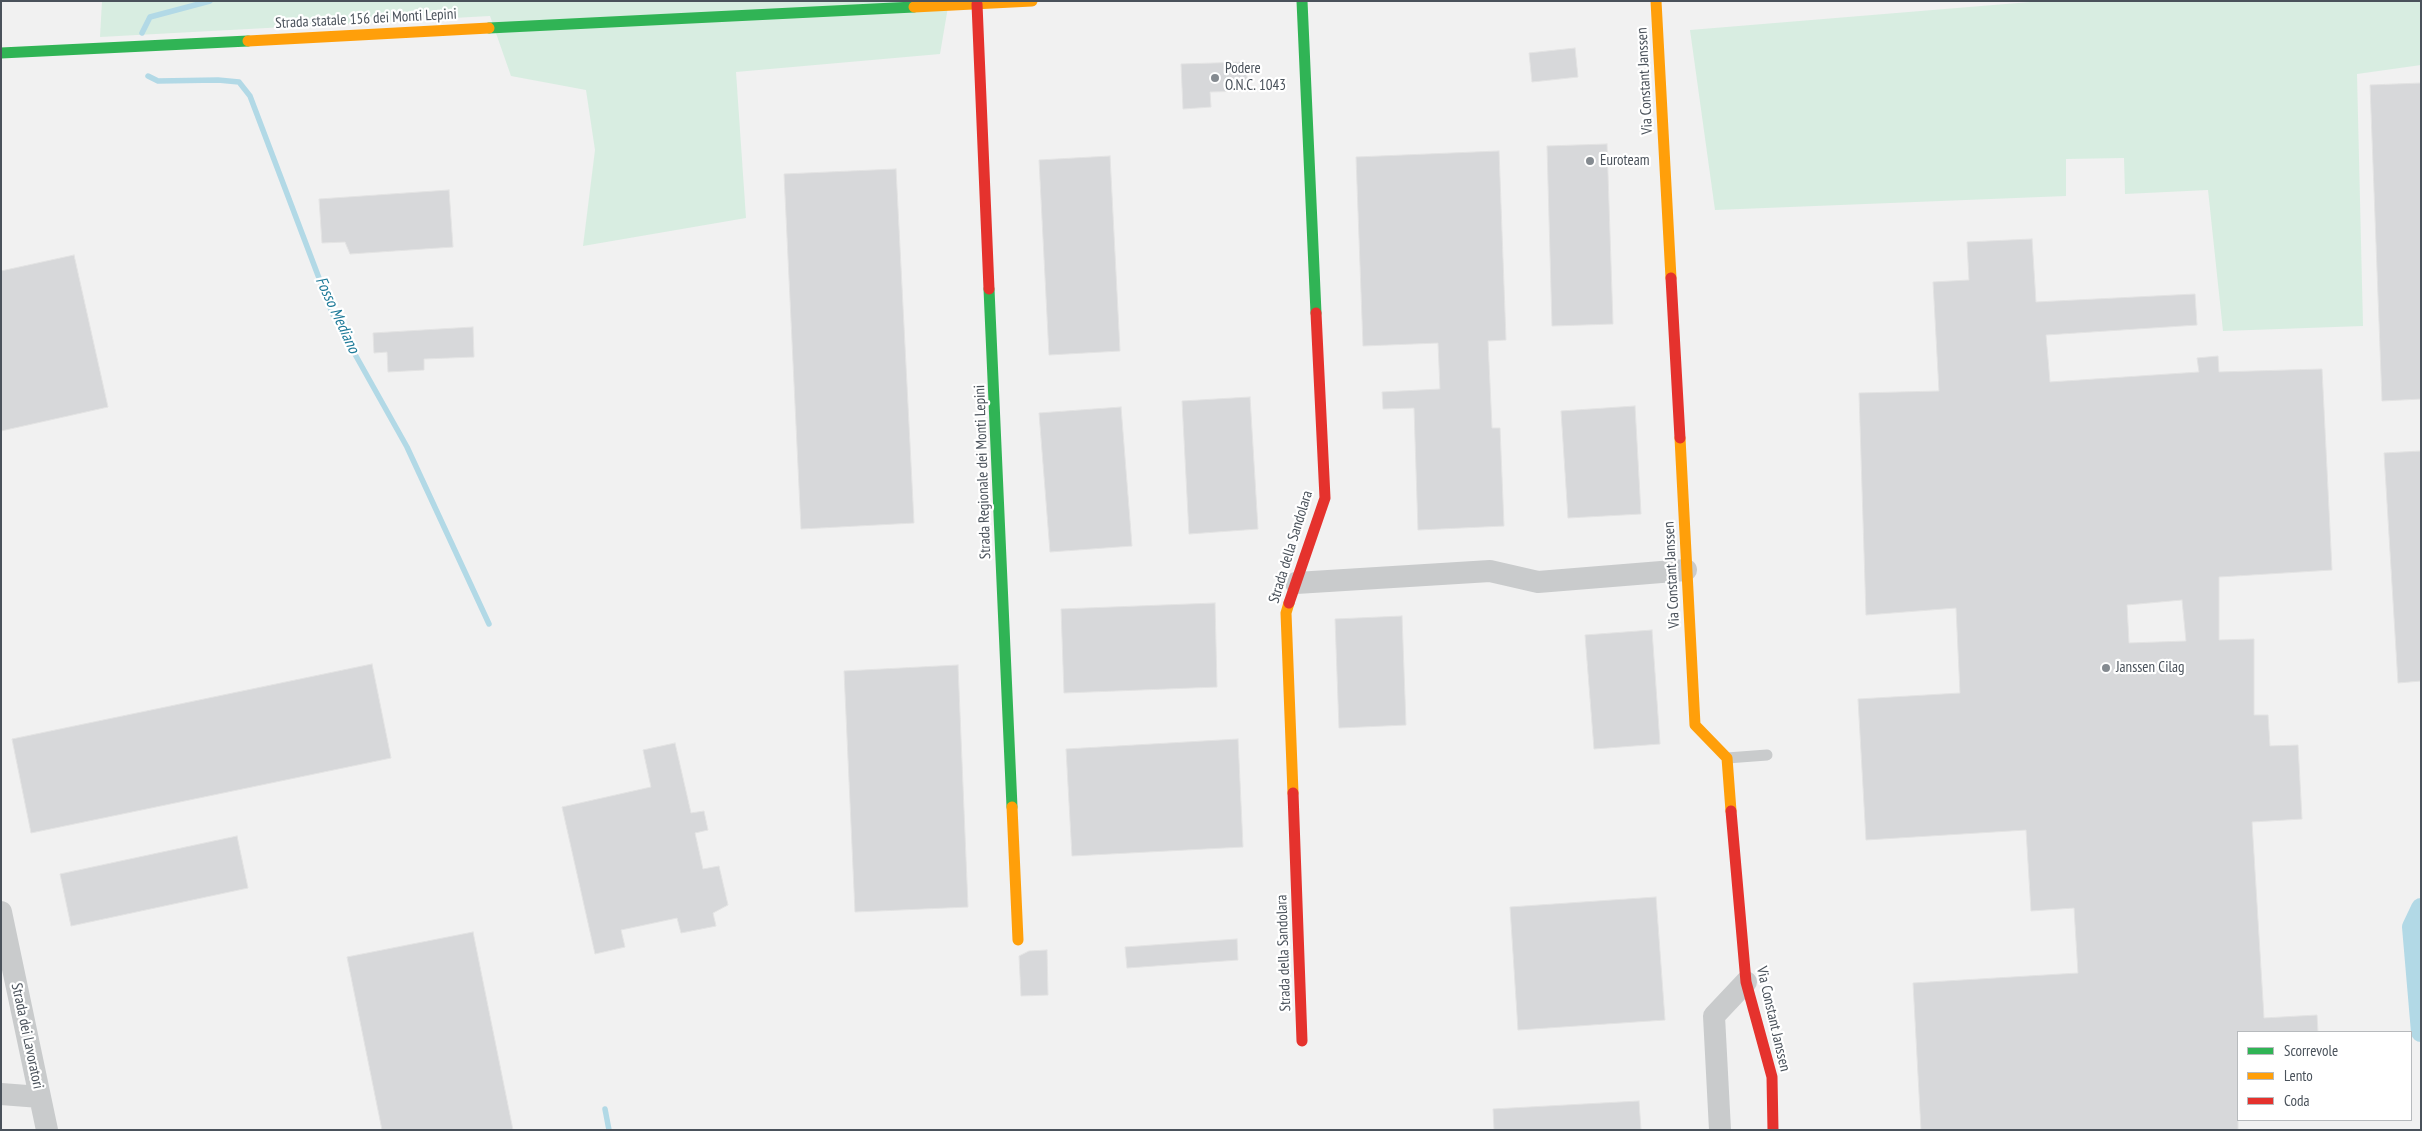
<!DOCTYPE html>
<style>
body{margin:0}
#map{position:relative;width:2422px;height:1131px;overflow:hidden;background:#f1f1f1;font-family:"PT Sans Narrow",sans-serif}
canvas{display:block}
.frame{position:absolute;inset:0;border:2px solid #4a525b;pointer-events:none}
.legend{position:absolute;left:2237px;top:1031px;width:175px;height:90px;box-sizing:border-box;background:#fff;border:1px solid #b7babd;margin:0;padding:6px 9px;list-style:none;font-size:15px;color:#4a525b}
.legend li{display:flex;align-items:center;gap:10px;height:25px}
.legend b{width:25px;border:1px solid #b7babd}
</style>
<div id="map">
<canvas width="2422" height="1131"></canvas>
<div class="frame"></div>
<ul class="legend">
<li><b style="height:6px;background:#30b455"></b>Scorrevole</li>
<li><b style="height:6px;background:#ff9f0a"></b>Lento</li>
<li><b style="height:6px;background:#e5322d"></b>Coda</li>
</ul>
</div>
<script>
const ctx = document.querySelector('canvas').getContext('2d');
ctx.lineJoin = 'round';
function fill(path, color) { ctx.fillStyle = color; ctx.fill(path, 'evenodd'); }
const poly = rows => new Path2D(rows.map(r => 'M' + r).join(''));
function strokePath(path, color, width, dash) { ctx.strokeStyle = color; ctx.lineWidth = width; ctx.lineCap = dash ? 'butt' : 'round'; ctx.setLineDash(dash || []); ctx.stroke(path); }
function write(font, color, halo, rows, align = 'center') {
  ctx.font = font + ' "PT Sans Narrow",sans-serif'; ctx.lineWidth = 4.5; ctx.setLineDash([]); ctx.textBaseline = 'middle'; ctx.strokeStyle = halo; ctx.fillStyle = color; for (const [text, x, y, turn = 0] of rows) {
    ctx.save(); ctx.translate(x, y); ctx.rotate((+turn || 0) * Math.PI / 180); ctx.textAlign = isNaN(turn) ? turn : align; if (halo) ctx.strokeText(text, 0, 0); ctx.fillText(text, 0, 0); ctx.restore();
  }
}
const green = poly([
 [102,1,949,1,940,54,736,72,746,218,583,246,595,150,586,90,511,76,490,16,100,37],
 [2042,1,2421,1,2421,65,2357,74,2363,326,2223,331,2208,190,2125,194,2124,158,2066,159,2066,196,1715,210,1690,30]
]);
const stream = poly([
 [142,33,150,17,210,1],
 [148,76,158,81,218,80,239,82,250,96,333,315,407,447,489,624],
 [605,1109,609,1130]
]);
const canal = poly([
 [2421,908,2412,927,2421,1032]
]);
const building = poly([
 [1575,48,1578,77,1532,82,1529,53,1575,48],
 [1246,62,1248,91,1210,92,1211,107,1183,109,1181,64,1246,62],
 [2421,83,2421,399,2382,401,2370,85,2421,83],
 [1607,144,1613,324,1552,326,1547,146,1607,144],
 [1499,151,1506,340,1488,341,1492,428,1500,428,1504,526,1418,530,1414,408,1383,409,1382,392,1440,389,1438,343,1363,346,1356,157,1499,151],
 [1110,156,1120,351,1049,355,1039,160,1110,156],
 [896,169,914,523,801,529,784,174,896,169],
 [449,190,453,247,350,254,345,242,322,243,319,199,449,190],
 [2032,239,2036,302,2195,294,2197,325,2046,335,2050,382,2199,372,2197,358,2218,356,2219,372,2322,369,2332,570,2219,577,2219,640,2254,639,2254,715,2268,715,2270,746,2298,745,2302,819,2252,822,2264,1018,2317,1015,2318,1032,2238,1032,2238,1130,1921,1130,1913,983,2078,973,2074,908,2031,911,2026,830,1866,840,1858,699,1960,693,1956,608,1866,615,1859,393,1939,391,1933,282,1969,280,1967,242,2032,239],
 [2182,600,2186,641,2129,643,2127,605,2182,600],
 [74,255,108,407,1,431,1,271,74,255],
 [473,327,474,357,424,359,424,370,388,372,387,352,374,353,373,333,473,327],
 [1250,397,1258,529,1189,534,1182,401,1250,397],
 [1635,406,1641,514,1568,518,1561,411,1635,406],
 [1121,407,1132,546,1050,552,1039,413,1121,407],
 [2421,451,2421,681,2398,683,2384,453,2421,451],
 [1215,603,1217,687,1064,693,1061,609,1215,603],
 [1402,616,1406,725,1339,728,1335,619,1402,616],
 [1652,630,1660,744,1594,749,1585,635,1652,630],
 [372,664,391,758,31,833,12,739,372,664],
 [958,665,968,907,855,912,844,671,958,665],
 [1238,739,1243,847,1072,856,1066,749,1238,739],
 [675,743,691,813,704,811,708,830,695,833,703,869,719,866,728,905,713,913,716,926,681,933,677,918,621,930,625,947,595,954,562,807,651,787,643,750,675,743],
 [237,836,248,888,71,926,60,874,237,836],
 [1656,897,1665,1020,1518,1030,1510,907,1656,897],
 [473,932,513,1130,382,1130,347,957,473,932],
 [1237,939,1238,960,1127,968,1125,947,1237,939],
 [1047,950,1048,995,1021,996,1019,956,1029,951,1047,950],
 [1639,1101,1641,1130,1494,1130,1493,1109,1639,1101]
]);
const lane = poly([
 [1727,758,1767,755]
]);
const street = poly([
 [1296,583,1490,571,1538,582,1686,570],
 [1,912,47,1130],
 [1,1094,40,1097],
 [1720,1130,1714,1016,1746,982]
]);
const fast = poly([
 [1302,1,1316,313],
 [489,28,914,7],
 [1,53,248,41],
 [989,289,1012,807]
]);
const slow = poly([
 [1656,1,1671,278],
 [914,7,1032,1],
 [248,41,489,28],
 [1680,438,1695,725,1727,758,1731,811],
 [1289,603,1286,613,1293,793],
 [1012,807,1018,940]
]);
const jam = poly([
 [977,4,989,289],
 [1671,278,1680,438],
 [1289,603,1325,498,1316,313],
 [1293,793,1302,1041],
 [1731,811,1746,982,1772,1077,1773,1130]
]);
const markers = [
 [1215,78,5,"#848a90"],
 [1590,161,5,"#848a90"],
 [2106,668,5,"#848a90"]
];
const streetNames = [
 ["Strada statale 156 dei Monti Lepini",366,19,-3],
 ["Via Constant Janssen",1645,81,-93],
 ["Strada Regionale dei Monti Lepini",983,472,-92],
 ["Strada della Sandolara",1291,547,-73],
 ["Via Constant Janssen",1672,575,-93],
 ["Strada della Sandolara",1284,953,-92],
 ["Via Constant Janssen",1773,1019,77],
 ["Strada dei Lavoratori",27,1036,78]
];
const poiNames = [
 ["Podere",1225,69],
 ["O.N.C. 1043",1225,86],
 ["Euroteam",1600,161],
 ["Janssen Cilag",2116,668]
];
const waterNames = [
 ["Fosso Mediano",337,315,65]
];
fill(green, '#d8ede1');
strokePath(stream, '#b2d9e6', 5.5);
strokePath(canal, '#b2d9e6', 20);
fill(building, '#d7d8da');
strokePath(building, '#e3e3e3', 1);
strokePath(lane, '#c9cbcc', 11);
strokePath(street, '#c9cbcc', 22);
strokePath(fast, '#30b455', 11);
strokePath(slow, '#ff9f0a', 11);
strokePath(jam, '#e5322d', 11);
for (const [x, y, r, color] of markers) { const dot = new Path2D(); dot.arc(x, y, r, 0, 2 * Math.PI); ctx.fillStyle = color; ctx.fill(dot); strokePath(dot, '#fff', 2); }
write('15px', '#4a525b', '#fff', streetNames);
write('15px', '#4a525b', '#fff', poiNames, 'left');
write('italic 16px', '#1f7b99', '#fff', waterNames);
</script>
